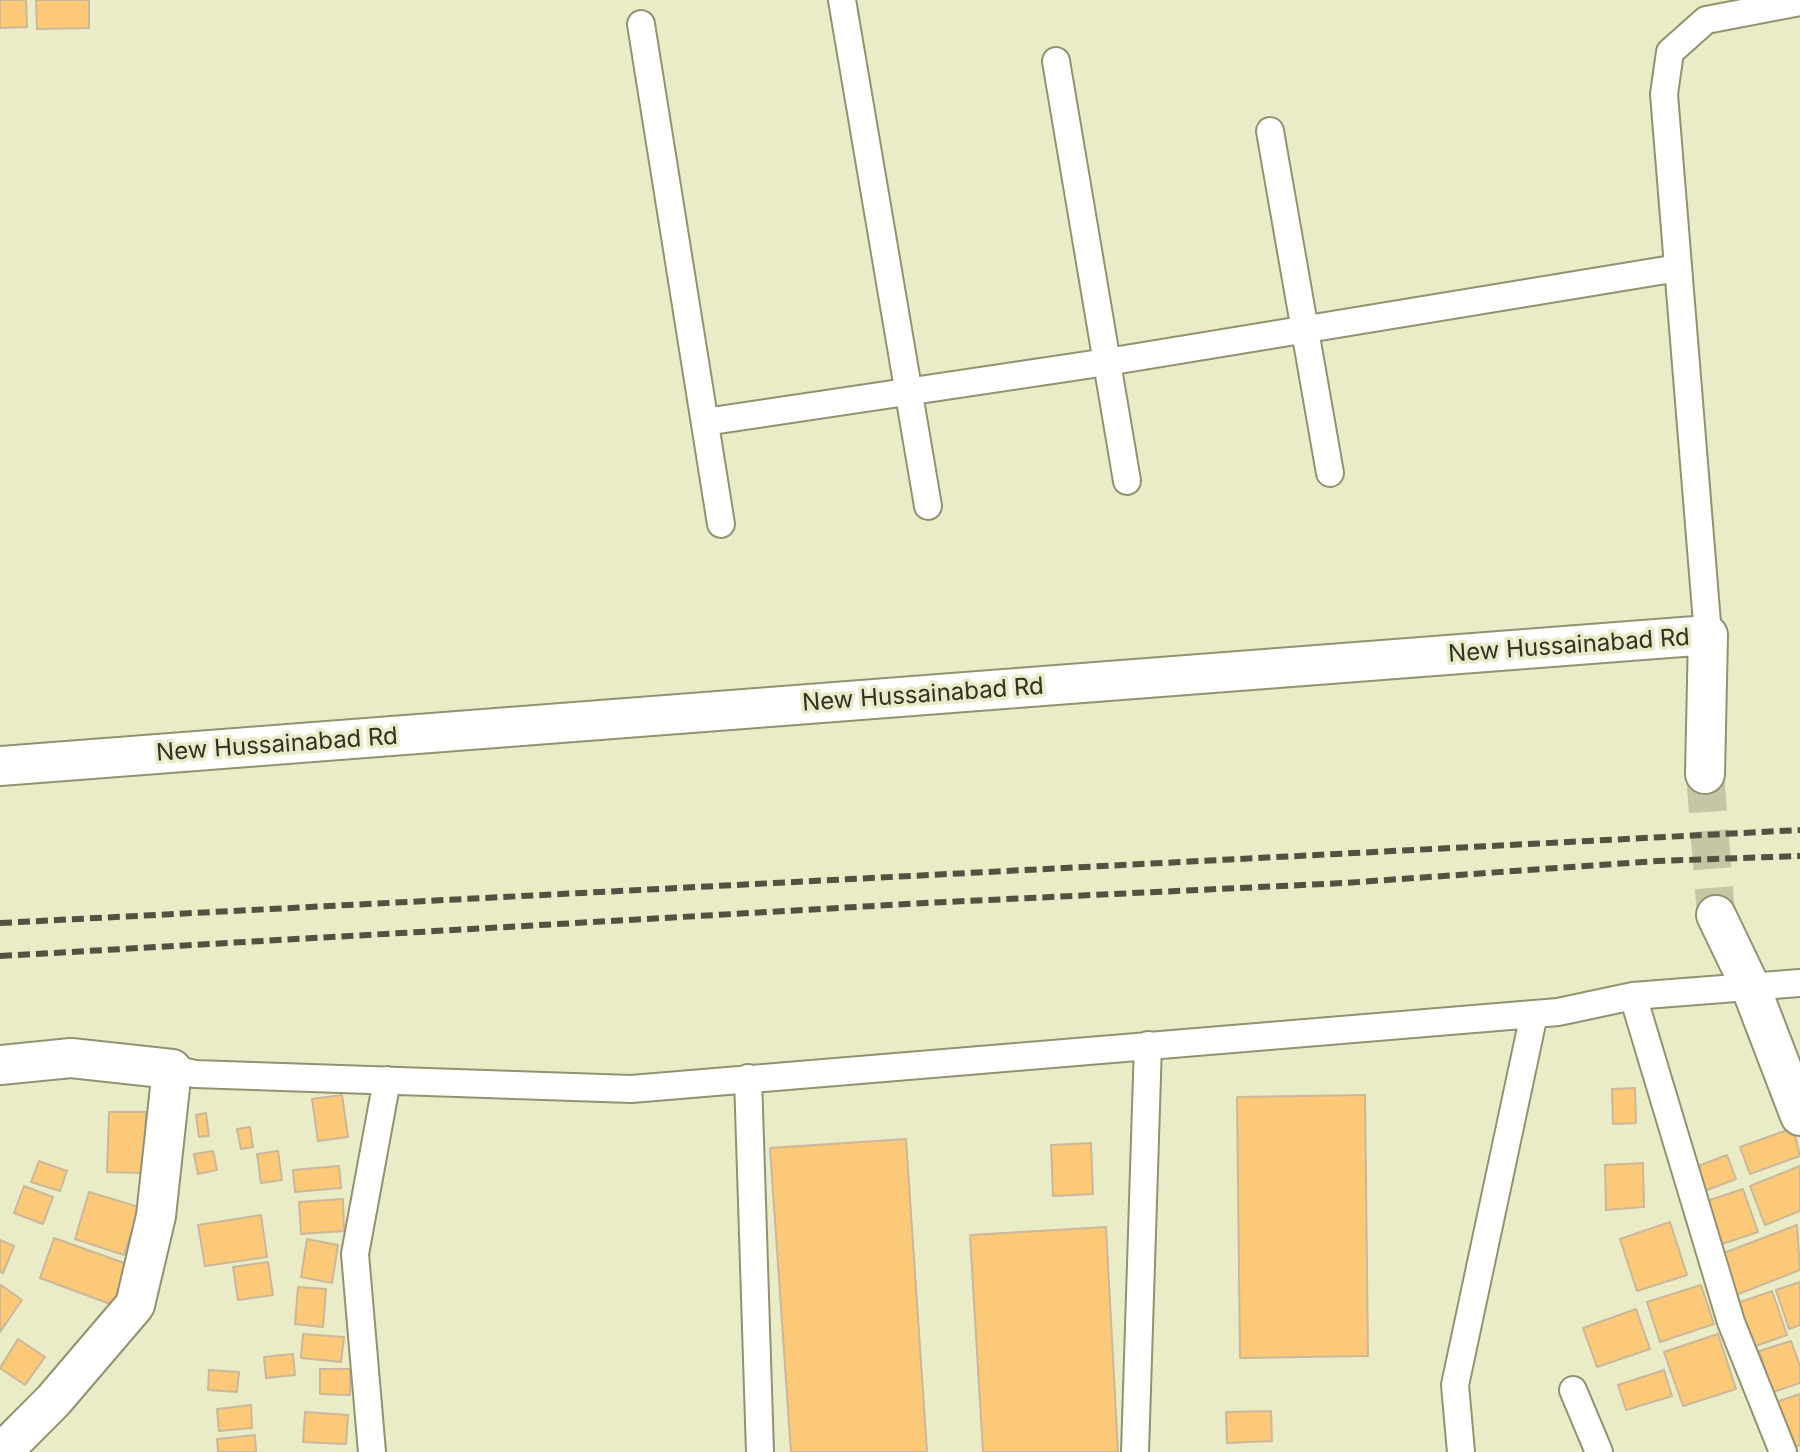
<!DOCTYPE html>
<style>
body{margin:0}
canvas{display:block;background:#eaebc7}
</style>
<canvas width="1800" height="1452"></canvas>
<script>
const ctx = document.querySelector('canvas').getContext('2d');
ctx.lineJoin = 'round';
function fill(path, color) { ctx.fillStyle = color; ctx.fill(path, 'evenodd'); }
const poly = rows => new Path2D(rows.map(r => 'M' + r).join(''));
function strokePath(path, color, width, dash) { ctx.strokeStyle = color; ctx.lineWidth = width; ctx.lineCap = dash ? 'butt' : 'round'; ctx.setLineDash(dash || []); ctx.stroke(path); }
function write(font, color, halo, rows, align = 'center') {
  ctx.font = font + ' Inter,sans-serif'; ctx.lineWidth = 7; ctx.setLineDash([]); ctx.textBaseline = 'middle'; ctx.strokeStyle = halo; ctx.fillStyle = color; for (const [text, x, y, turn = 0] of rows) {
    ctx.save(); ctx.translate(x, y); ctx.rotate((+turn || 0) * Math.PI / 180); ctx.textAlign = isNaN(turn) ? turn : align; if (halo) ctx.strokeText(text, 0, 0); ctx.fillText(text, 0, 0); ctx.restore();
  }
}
const building = poly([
 [0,0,26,0,27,27,0,28,0,0],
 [36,0,89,0,89,28,37,29,36,0],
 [1635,1088,1636,1123,1613,1124,1612,1089,1635,1088],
 [342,1095,348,1137,318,1141,312,1099,342,1095],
 [1365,1095,1368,1356,1240,1358,1237,1097,1365,1095],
 [109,1112,146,1112,144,1173,107,1172,109,1112],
 [206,1113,209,1136,199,1137,196,1115,206,1113],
 [250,1127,253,1147,241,1149,237,1129,250,1127],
 [1793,1128,1800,1156,1750,1174,1740,1147,1793,1128],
 [906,1139,927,1452,791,1452,770,1148,906,1139],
 [1091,1143,1093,1194,1053,1196,1051,1145,1091,1143],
 [213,1151,217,1170,198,1174,194,1154,213,1151],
 [278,1151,282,1180,261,1183,257,1154,278,1151],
 [1727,1155,1736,1179,1702,1192,1693,1168,1727,1155],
 [39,1161,67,1171,60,1191,31,1182,39,1161],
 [1643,1163,1644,1207,1606,1210,1605,1165,1643,1163],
 [339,1166,341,1188,295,1192,293,1170,339,1166],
 [1800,1166,1800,1211,1765,1225,1750,1186,1800,1166],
 [24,1186,53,1197,43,1224,14,1213,24,1186],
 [1743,1189,1758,1232,1716,1246,1701,1203,1743,1189],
 [89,1192,139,1207,124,1255,75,1239,89,1192],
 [343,1199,344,1231,301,1234,299,1202,343,1199],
 [261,1215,267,1257,205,1266,198,1225,261,1215],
 [1670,1222,1687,1275,1637,1291,1620,1239,1670,1222],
 [1797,1225,1800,1270,1736,1295,1721,1254,1797,1225],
 [1106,1227,1118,1452,983,1452,970,1235,1106,1227],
 [54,1238,127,1264,113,1305,40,1278,54,1238],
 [307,1239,338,1245,332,1283,301,1277,307,1239],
 [0,1240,14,1246,3,1273,0,1272,0,1240],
 [268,1262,273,1295,238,1300,233,1267,268,1262],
 [1800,1282,1800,1325,1789,1329,1776,1290,1800,1282],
 [1,1285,22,1300,0,1332,0,1286,1,1285],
 [1701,1285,1714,1324,1660,1342,1647,1302,1701,1285],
 [298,1287,326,1289,323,1327,295,1324,298,1287],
 [1772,1291,1787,1335,1744,1350,1729,1306,1772,1291],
 [1636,1309,1650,1349,1597,1367,1583,1328,1636,1309],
 [303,1334,344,1337,341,1362,301,1358,303,1334],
 [1718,1334,1736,1389,1683,1406,1664,1352,1718,1334],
 [18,1339,45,1357,25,1385,0,1368,18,1339],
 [1791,1341,1800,1366,1800,1383,1773,1392,1759,1351,1791,1341],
 [293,1354,295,1375,266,1378,264,1357,293,1354],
 [320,1369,350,1369,350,1395,320,1394,320,1369],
 [209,1370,239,1372,237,1392,208,1390,209,1370],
 [1664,1370,1672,1396,1626,1410,1618,1385,1664,1370],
 [1800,1394,1800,1445,1788,1449,1773,1403,1800,1394],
 [251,1405,252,1428,219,1431,217,1409,251,1405],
 [1271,1411,1272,1441,1227,1443,1226,1412,1271,1411],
 [305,1412,348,1415,346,1444,303,1442,305,1412],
 [255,1435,256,1452,218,1452,217,1439,255,1435]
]);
const secondaryTunnel = poly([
 [1705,774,1716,915]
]);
const street = poly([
 [842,0,928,506],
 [641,24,721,524],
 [1056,61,1127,481],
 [1270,131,1330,473],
 [705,422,1107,362,1678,268],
 [1708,635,1664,94,1670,52,1706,20,1800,2],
 [1633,996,1731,1322,1783,1452],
 [172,1069,195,1074,631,1089,1558,1012,1633,996,1800,983],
 [748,1078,760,1452],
 [1573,1390,1599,1452],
 [372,1452,355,1254,387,1080],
 [1135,1452,1148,1045],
 [1461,1452,1455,1385,1534,1014]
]);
const secondary = poly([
 [0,766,1708,635,1705,774],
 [1716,915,1751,988,1800,1116],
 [0,1065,71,1058,172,1069,156,1216,135,1305,53,1401,2,1452]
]);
const rail = poly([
 [0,923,1800,830],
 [0,956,925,903,1344,883,1657,861,1800,856]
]);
const streetNames = [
 ["New Hussainabad Rd",1569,646,-4],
 ["New Hussainabad Rd",923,695,-4],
 ["New Hussainabad Rd",277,745,-4]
];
fill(building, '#fcc978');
strokePath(building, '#cbb799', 2);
strokePath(secondaryTunnel, '#c5c6a6', 38, [38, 19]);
strokePath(street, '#929271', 30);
strokePath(secondary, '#929271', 42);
strokePath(street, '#fff', 26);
strokePath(secondary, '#fff', 38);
strokePath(rail, '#525241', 6, [12, 6]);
write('24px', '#313124', '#eaebc7', streetNames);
</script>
